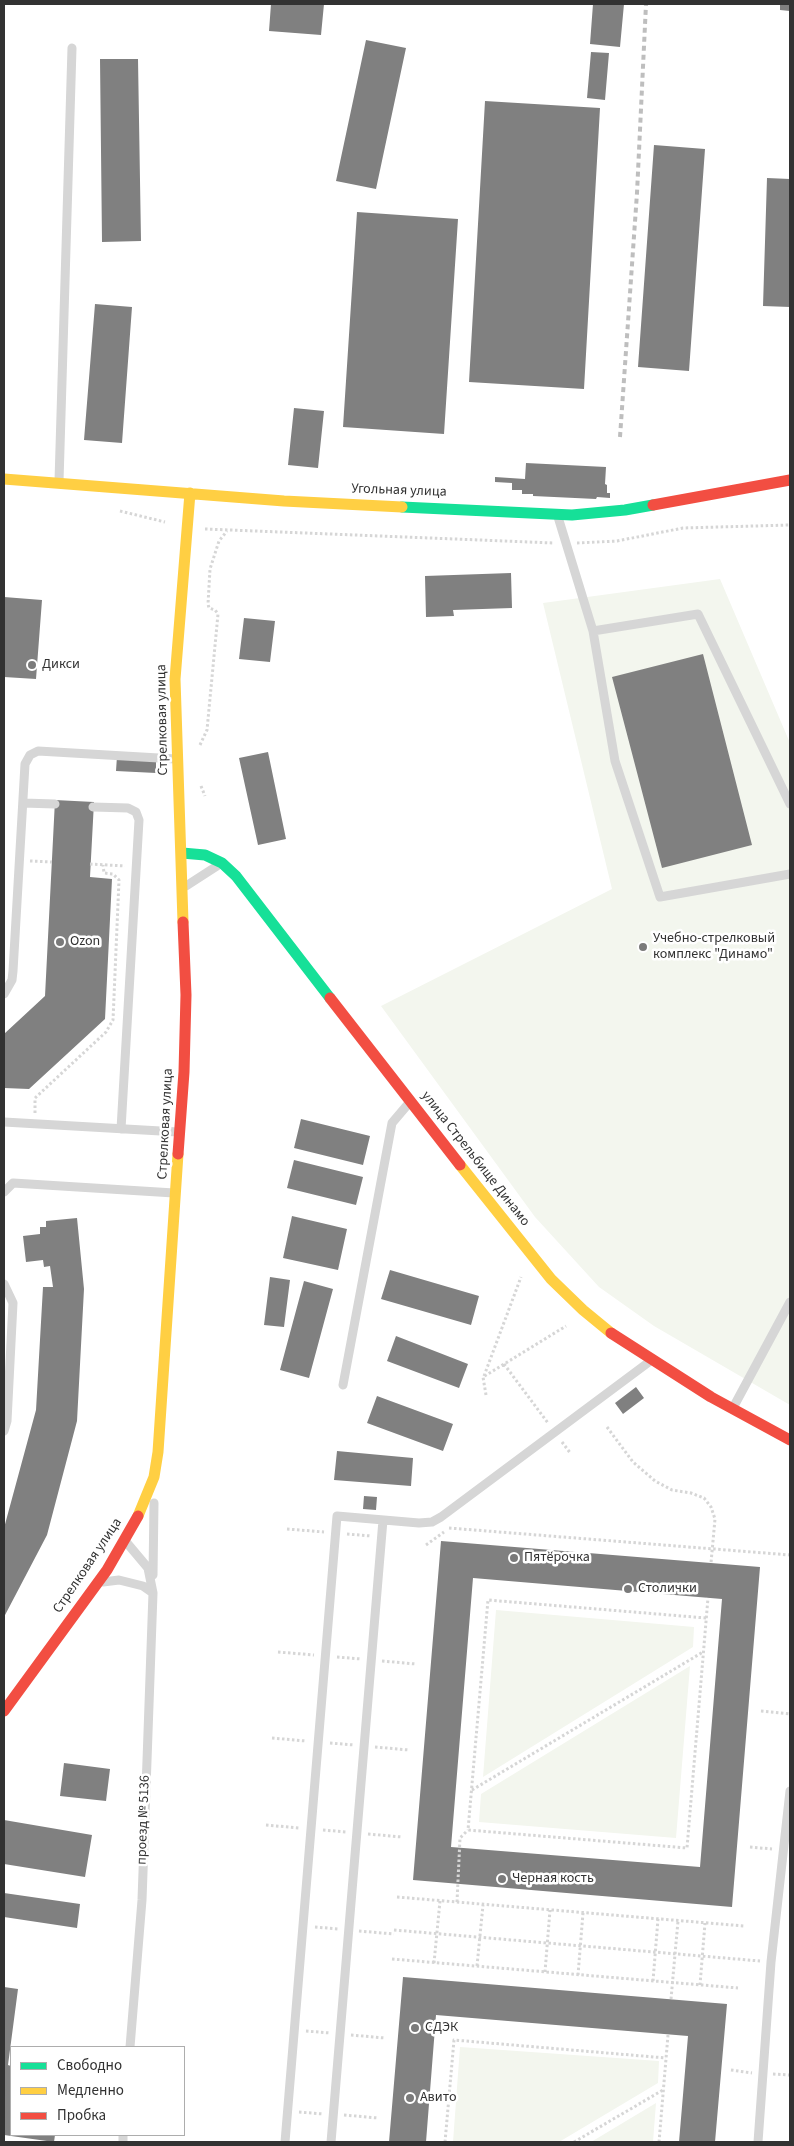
<!DOCTYPE html>
<meta charset="utf-8">
<style>
body{margin:0}
#map{position:relative;width:794px;height:2146px;overflow:hidden;background:#fff;font-family:"Source Sans 3",sans-serif}
canvas{display:block}
.frame{position:absolute;inset:0;border:5px solid #323232;pointer-events:none}
.legend{position:absolute;left:10px;top:2046px;width:175px;height:90px;box-sizing:border-box;background:#fff;border:1px solid #adadad;margin:0;padding:6px 9px;list-style:none;font-size:15px;color:#323232}
.legend li{display:flex;align-items:center;gap:10px;height:25px}
.legend b{width:25px;border:1px solid #adadad}
</style>
<div id="map">
<canvas width="794" height="2146"></canvas>
<div class="frame"></div>
<ul class="legend">
<li><b style="height:6px;background:#16e098"></b>Свободно</li>
<li><b style="height:6px;background:#ffcf43"></b>Медленно</li>
<li><b style="height:6px;background:#f24e42"></b>Пробка</li>
</ul>
</div>
<script>
const ctx = document.querySelector('canvas').getContext('2d');
ctx.lineJoin = 'round';
function fill(path, color) { ctx.fillStyle = color; ctx.fill(path, 'evenodd'); }
const poly = rows => new Path2D(rows.map(r => 'M' + r).join(''));
function strokePath(path, color, width, dash) { ctx.strokeStyle = color; ctx.lineWidth = width; ctx.lineCap = dash ? 'butt' : 'round'; ctx.setLineDash(dash || []); ctx.stroke(path); }
function write(font, color, halo, rows, align = 'center') {
  ctx.font = font + ' "Source Sans 3",sans-serif'; ctx.lineWidth = 5; ctx.setLineDash([]); ctx.textBaseline = 'middle'; ctx.strokeStyle = halo; ctx.fillStyle = color; for (const [text, x, y, turn = 0] of rows) {
    ctx.save(); ctx.translate(x, y); ctx.rotate((+turn || 0) * Math.PI / 180); ctx.textAlign = isNaN(turn) ? turn : align; if (halo) ctx.strokeText(text, 0, 0); ctx.fillText(text, 0, 0); ctx.restore();
  }
}
const green = poly([
 [720,579,790,743,790,1405,654,1326,599,1287,535,1217,381,1006,612,889,543,603],
 [496,1610,694,1627,693,1647,483,1777],
 [690,1666,676,1838,479,1822,481,1794],
 [460,2047,659,2061,658,2083,559,2142,453,2142],
 [656,2103,653,2142,591,2142]
]);
const building = poly([
 [271,4,324,4,321,35,269,31],
 [593,4,624,4,620,47,590,44],
 [780,4,790,4,790,11,780,10],
 [366,40,406,48,376,189,336,181],
 [591,52,609,53,605,100,587,98],
 [100,59,138,59,141,241,102,242],
 [485,101,600,108,584,389,469,382],
 [654,145,705,149,689,371,638,367],
 [767,178,790,179,790,307,763,306],
 [357,212,458,219,444,434,343,427],
 [95,304,132,307,122,443,84,440],
 [294,408,324,411,318,468,288,465],
 [526,463,606,467,605,484,607,485,607,493,610,493,610,498,597,497,596,499,533,496,533,494,522,494,522,490,512,490,512,483,495,482,495,477,525,479],
 [511,573,512,608,453,610,454,616,426,617,425,576],
 [4,597,42,600,36,679,4,677],
 [244,618,275,621,270,662,239,659],
 [703,654,752,845,662,868,612,677],
 [268,752,286,839,258,845,239,758],
 [117,756,156,758,156,773,116,771],
 [55,800,94,802,90,877,112,879,105,1019,29,1089,4,1088,4,1034,45,996],
 [301,1119,370,1136,363,1165,294,1148],
 [294,1160,363,1177,356,1205,287,1188],
 [292,1216,347,1229,338,1270,283,1258],
 [77,1218,84,1289,77,1421,47,1535,4,1617,4,1528,36,1410,43,1287,53,1287,50,1266,44,1267,43,1260,26,1262,23,1236,40,1234,40,1227,46,1227,46,1221],
 [390,1270,479,1296,471,1325,381,1299],
 [270,1277,290,1280,284,1327,264,1325],
 [304,1281,333,1289,309,1378,280,1370],
 [396,1336,468,1364,459,1388,387,1361],
 [636,1387,644,1398,623,1414,615,1403],
 [377,1396,453,1424,443,1451,367,1423],
 [337,1451,413,1458,411,1486,334,1480],
 [364,1496,377,1497,376,1510,363,1509],
 [441,1541,760,1567,732,1907,413,1880],
 [473,1578,722,1599,700,1867,451,1847],
 [64,1763,110,1769,106,1801,60,1796],
 [4,1820,92,1835,85,1877,4,1864],
 [4,1893,80,1904,77,1928,4,1917],
 [403,1977,727,2004,715,2142,679,2142,688,2036,436,2015,426,2142,389,2142],
 [4,1987,18,1989,8,2065,11,2066,11,2135,55,2135,54,2142,4,2135]
]);
const path = poly([
 [120,511,165,522],
 [205,529,554,543],
 [577,543,617,541,683,528,790,525],
 [200,745,207,730,218,614,215,610,209,608,208,604,210,569,219,541,227,531],
 [201,786,205,796],
 [30,861,52,862],
 [90,864,125,866],
 [35,1113,35,1098,106,1032,113,1020,119,880,113,874,104,873,103,865],
 [504,1364,548,1423],
 [484,1376,521,1277],
 [486,1395,483,1377,566,1326],
 [607,1427,633,1462,655,1481,672,1490,691,1493,704,1498,711,1507,715,1519,711,1563],
 [562,1442,571,1454],
 [449,1528,790,1555],
 [287,1529,324,1532],
 [347,1534,371,1536],
 [426,1545,444,1532],
 [706,1618,488,1600,468,1830,687,1848,708,1598],
 [278,1652,314,1655],
 [337,1657,361,1659],
 [382,1661,416,1664],
 [761,1711,790,1714],
 [272,1738,306,1741],
 [330,1743,354,1745],
 [375,1747,409,1750],
 [472,1790,703,1652],
 [266,1825,299,1828],
 [323,1830,346,1832],
 [368,1834,402,1837],
 [750,1847,772,1849],
 [397,1897,744,1926],
 [457,1902,460,1838,468,1830],
 [315,1927,338,1929],
 [394,1930,760,1961],
 [359,1931,394,1934],
 [392,1959,738,1988],
 [434,1963,440,1901],
 [477,1966,483,1905],
 [545,1972,550,1910],
 [578,1975,583,1913],
 [653,1981,658,1919],
 [700,1985,705,1923],
 [671,1999,678,1921],
 [306,2031,330,2033],
 [351,2035,385,2038],
 [731,2070,752,2073],
 [773,2074,790,2075],
 [299,2112,323,2114],
 [344,2115,378,2118],
 [445,2142,454,2040,666,2058],
 [574,2142,663,2090],
 [659,2142,668,2035]
]);
const lane = poly([
 [59,481,72,48],
 [558,517,593,631,698,614,790,804],
 [593,631,615,761,660,897,790,874],
 [23,803,55,804],
 [93,807,128,808,136,812,139,820,121,1129],
 [186,886,217,866],
 [4,994,12,980,13,971,25,764,30,755,38,751,176,759],
 [4,1122,178,1132],
 [4,1192,13,1183,174,1193],
 [4,1284,13,1303,7,1421,4,1431],
 [343,1385,392,1123,409,1103],
 [734,1406,790,1302],
 [127,1543,148,1568,153,1593,142,1900,130,2047],
 [153,1575,154,1503],
 [103,1582,119,1580,143,1586,153,1593],
 [123,2142,123,2135],
 [285,2142,337,1516,419,1523,432,1522,441,1517,649,1362],
 [331,2142,383,1520],
 [758,2142,771,1962,790,1791]
]);
const fast = poly([
 [402,507,572,515,625,510,653,505],
 [182,853,205,855,222,863,236,876,330,998]
]);
const slow = poly([
 [4,479,284,501,402,507],
 [183,922,175,679,190,493],
 [460,1165,551,1279,583,1310,611,1333],
 [138,1516,154,1477,158,1452,178,1154]
]);
const jam = poly([
 [653,505,790,480],
 [330,998,460,1165],
 [178,1154,184,1072,186,995,183,922],
 [611,1333,711,1397,790,1440],
 [4,1711,107,1570,138,1516]
]);
const rail = poly([
 [620,437,637,193,646,4]
]);
const markers = [
 [32,665,5,"#7a7a7a"],
 [60,942,5,"#7a7a7a"],
 [643,947,5,"#7a7a7a"],
 [514,1558,5,"#7a7a7a"],
 [628,1589,5,"#7a7a7a"],
 [502,1879,5,"#7a7a7a"],
 [415,2028,5,"#7a7a7a"],
 [410,2098,5,"#7a7a7a"]
];
const streetNames = [
 ["Угольная улица",399,491,2],
 ["Стрелковая улица",163,720,-91],
 ["Стрелковая улица",166,1124,-87],
 ["улица Стрельбище Динамо",475,1159,52],
 ["Стрелковая улица",88,1566,-56],
 ["проезд № 5136",144,1820,-88]
];
const poiNames = [
 ["Дикси",42,665],
 ["Учебно-стрелковый",653,939],
 ["комплекс \"Динамо\"",653,955],
 ["Ozon",70,942],
 ["Пятёрочка",524,1558],
 ["Столички",638,1589],
 ["Черная кость",512,1879],
 ["СДЭК",425,2028],
 ["Авито",420,2098]
];
fill(green, '#f3f6ee');
fill(building, '#808080');
strokePath(path, '#d6d6d6', 3, [2.5, 2.5]);
strokePath(lane, '#d6d6d6', 9);
strokePath(fast, '#16e098', 11);
strokePath(slow, '#ffcf43', 11);
strokePath(jam, '#f24e42', 11);
strokePath(rail, '#bebebe', 4, [5, 4]);
for (const [x, y, r, color] of markers) { const dot = new Path2D(); dot.arc(x, y, r, 0, 2 * Math.PI); ctx.fillStyle = color; ctx.fill(dot); strokePath(dot, '#fff', 2); }
write('14px', '#323232', '#fff', streetNames);
write('14px', '#323232', '#fff', poiNames, 'left');
</script>
